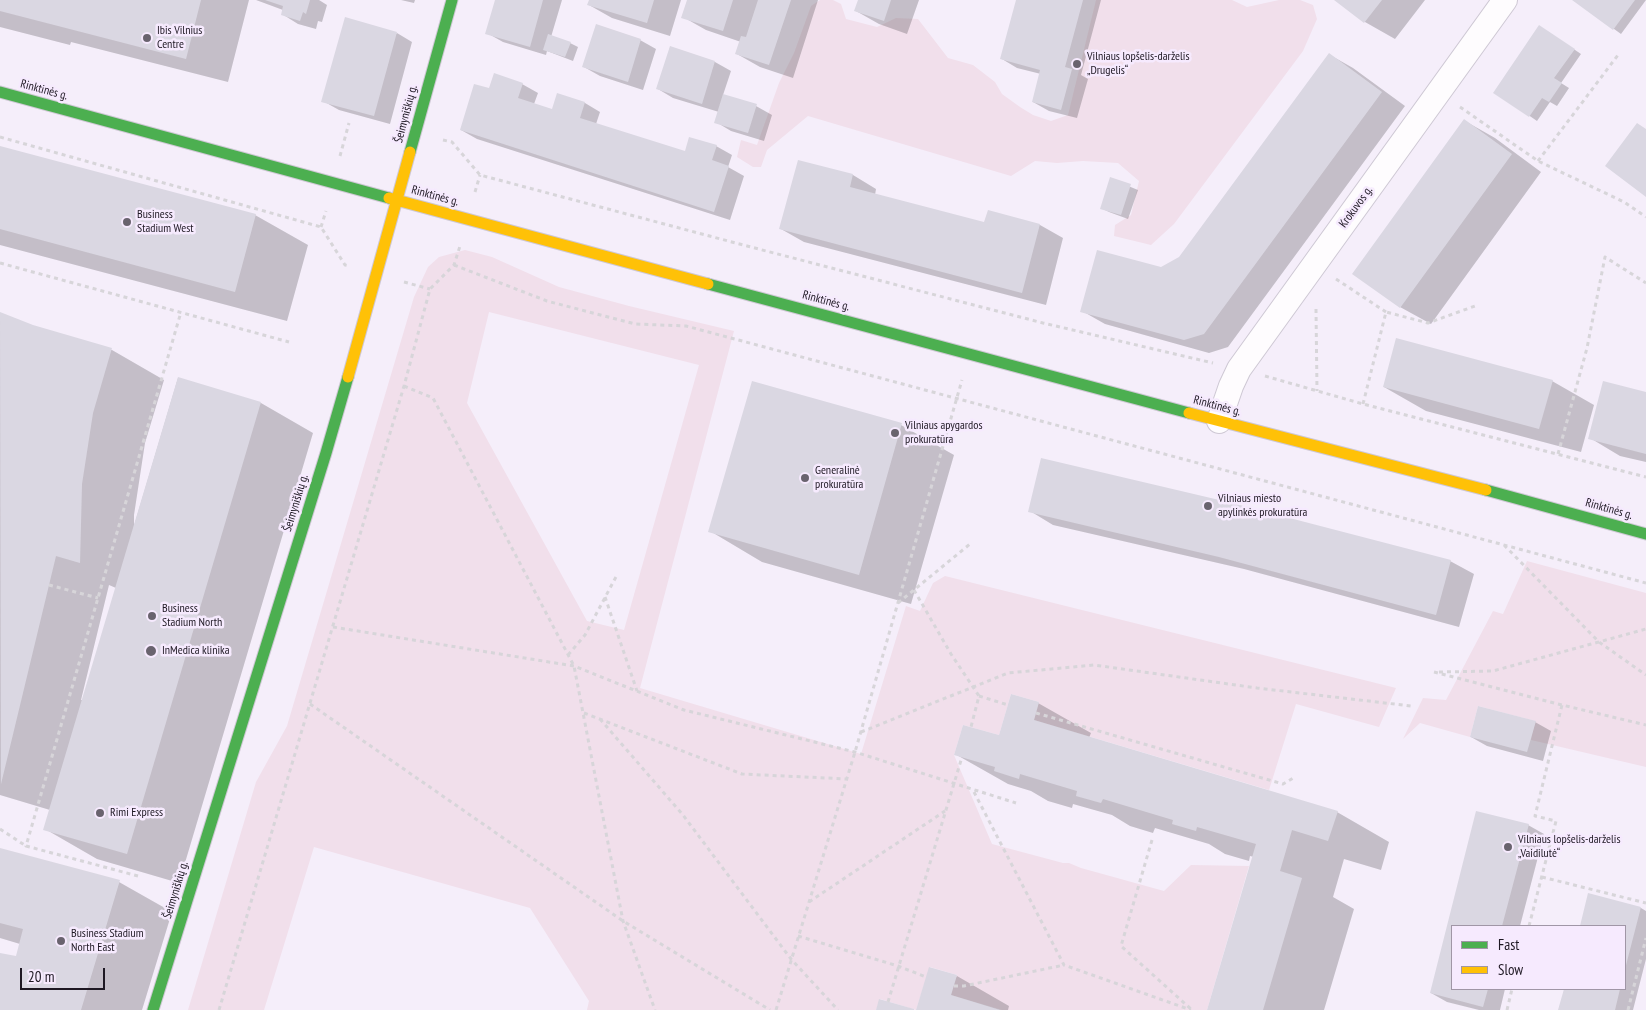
<!DOCTYPE html>
<meta charset="utf-8">
<style>
body{margin:0}
#map{position:relative;width:1646px;height:1010px;overflow:hidden;background:#f5eefa;font-family:"PT Sans Narrow",sans-serif}
canvas{display:block}
.legend{position:absolute;left:1451px;top:925px;width:175px;height:65px;box-sizing:border-box;background:#f6eafe;border:1px solid #a096a6;margin:0;padding:6px 9px;list-style:none;font-size:15px;color:#1e1823}
.legend li{display:flex;align-items:center;gap:10px;height:25px}
.legend b{width:25px;border:1px solid #a096a6}
.scale{position:absolute;left:20px;top:968px;width:85px;height:22px;box-sizing:border-box;border:2px solid #1e1823;border-top:0;padding-left:6px;font-size:15px;line-height:18px;white-space:nowrap;color:#1e1823;-webkit-text-stroke:4px #f6eafe;paint-order:stroke}
</style>
<div id="map">
<canvas width="1646" height="1010"></canvas>
<ul class="legend">
<li><b style="height:6px;background:#4caf50"></b>Fast</li>
<li><b style="height:6px;background:#ffc107"></b>Slow</li>
</ul>
<div class="scale">20 m</div>
</div>
<script>
const ctx = document.querySelector('canvas').getContext('2d');
ctx.lineJoin = 'round';
function fill(path, color) { ctx.fillStyle = color; ctx.fill(path, 'evenodd'); }
const poly = rows => new Path2D(rows.map(r => 'M' + r).join(''));
function strokePath(path, color, width, dash) { ctx.strokeStyle = color; ctx.lineWidth = width; ctx.lineCap = dash ? 'butt' : 'round'; ctx.setLineDash(dash || []); ctx.stroke(path); }
function write(font, color, halo, rows, align = 'center') {
  ctx.font = font + ' "PT Sans Narrow",sans-serif'; ctx.lineWidth = 5; ctx.setLineDash([]); ctx.textBaseline = 'middle'; ctx.strokeStyle = halo; ctx.fillStyle = color; for (const [text, x, y, turn = 0] of rows) {
    ctx.save(); ctx.translate(x, y); ctx.rotate((+turn || 0) * Math.PI / 180); ctx.textAlign = isNaN(turn) ? turn : align; if (halo) ctx.strokeText(text, 0, 0); ctx.fillText(text, 0, 0); ctx.restore();
  }
}
const green = poly([
 [820,0,833,0,841,4,846,19,877,27,896,18,918,19,948,58,973,65,995,82,1002,94,1020,107,1033,115,1051,121,1068,115,1096,0,1232,0,1247,7,1279,0,1300,0,1313,5,1317,19,1303,51,1174,224,1151,245,1114,236,1115,225,1131,215,1139,181,1118,163,1083,161,1057,163,1035,161,1011,176,808,116,767,150,761,167,753,167,737,157,741,140,757,145,779,83,794,53,811,6],
 [465,250,492,257,559,287,629,306,734,331,640,688,861,754,906,606,920,611,933,583,945,576,1396,688,1379,727,1296,704,1269,790,1034,720,1039,702,1011,694,999,735,963,725,954,755,992,844,1063,863,1069,863,1081,868,1164,891,1191,865,1249,866,1207,1010,1002,1010,951,995,957,975,930,967,916,1010,880,999,876,1010,587,1010,589,1001,530,908,314,847,264,1010,188,1010,256,782,287,726,414,297,428,267,439,257],
 [489,312,699,365,624,630,587,621,467,403],
 [1527,561,1646,593,1646,767,1531,740,1535,721,1478,706,1470,737,1420,723,1403,739,1423,698,1446,700,1493,611,1503,614]
]);
const shadow = poly([
 [0,0,249,0,228,82,71,42,70,45,0,27],
 [256,0,319,0,327,5,322,22,318,21,316,29,298,24,282,14,283,10],
 [401,0,415,0,414,3],
 [497,0,562,0,551,37,570,43,578,47,573,61,547,51,546,55,503,42,487,33],
 [590,0,681,0,670,36,612,18,589,5],
 [688,0,818,0,793,78,760,67,737,54,741,42,706,30,683,17],
 [860,0,919,0,907,34,879,24,856,11],
 [1017,0,1101,0,1081,75,1088,79,1077,118,1049,111,1033,102,1041,74,1017,68,1002,59],
 [1336,0,1425,0,1395,39,1365,22],
 [1574,0,1646,0,1621,34],
 [1547,31,1581,54,1561,83,1569,88,1557,106,1550,102,1537,121,1495,92],
 [397,33,412,42,390,124,339,110,323,101],
 [640,40,656,49,643,90,600,76,584,67],
 [670,48,715,62,731,71,723,95,756,106,772,115,764,141,731,131,716,122,719,112,673,98,658,89],
 [1330,55,1353,68,1405,106,1228,347,1209,353,1105,324,1082,311,1180,258],
 [522,84,538,93,534,104,553,111,558,95,585,103,600,112,596,124,685,153,716,146,732,155,728,167,744,176,730,220,477,139,461,130,490,90],
 [1465,121,1495,138,1541,172,1431,324,1400,307],
 [0,147,255,215,308,245,287,321,0,245],
 [799,161,853,175,876,189,875,195,985,224,989,211,1040,225,1063,238,1046,305,804,242,781,229],
 [1111,179,1138,190,1128,219,1109,212,1101,208],
 [0,313,32,327,112,350,164,380,145,443,134,515,134,526,178,378,261,403,313,433,179,883,97,859,45,829,50,810,0,795],
 [109,585,116,588,83,700,81,700],
 [1552,381,1594,405,1581,452,1426,411,1384,387],
 [1646,394,1646,462,1620,456,1590,438],
 [901,425,954,455,911,604,762,562,710,531],
 [1030,511,1450,561,1474,574,1459,627,1244,569,1053,525],
 [1038,703,1091,733,1089,738,1337,812,1389,842,1381,870,1344,859,1333,897,1354,909,1324,1010,1209,1010,1254,857,1250,856,1249,861,1225,854,1209,844,1155,828,1153,833,1130,826,1112,815,1073,804,1072,808,1048,801,1031,791,1008,784,955,754,1000,737],
 [1535,722,1551,731,1543,761,1487,746,1471,737],
 [1477,812,1528,825,1544,834,1520,926,1452,926,1452,989,1505,989,1500,1010,1479,1010,1447,1002,1431,993],
 [0,850,119,882,172,912,142,1010,0,1010,0,955,17,957,20,944,0,938],
 [1589,895,1641,908,1646,911,1646,959,1633,1010,1560,1010,1565,989,1625,989,1625,926,1581,926],
 [957,976,1009,1006,1008,1010,918,1010]
]);
const building = poly([
 [0,0,201,0,186,59,0,11],
 [265,0,310,0,306,14,303,12,300,21,281,15,283,6],
 [495,0,543,0,530,47,485,34],
 [589,0,654,0,647,23,587,5],
 [687,0,733,0,723,31,681,18],
 [758,0,791,0,769,65,735,54,741,36,746,37],
 [858,0,891,0,884,21,854,11],
 [1016,0,1083,0,1065,67,1072,69,1061,110,1032,102,1040,70,1000,59],
 [1334,0,1382,0,1364,23],
 [1572,0,1635,0,1613,30],
 [345,17,397,32,374,116,321,102],
 [596,24,641,39,628,82,582,67],
 [1539,25,1575,49,1554,78,1562,83,1549,102,1542,98,1529,117,1493,93],
 [548,34,571,42,565,57,543,50],
 [670,46,715,61,702,104,656,89],
 [1329,53,1382,92,1204,334,1184,340,1080,312,1097,250,1161,267,1179,257],
 [494,73,523,83,518,98,552,109,557,93,585,102,580,118,685,151,689,137,717,145,712,160,729,166,714,212,460,130,474,84,489,88],
 [723,94,757,104,748,133,714,123],
 [1464,119,1512,154,1400,308,1352,274],
 [1637,123,1646,129,1646,197,1605,166],
 [0,146,256,214,235,292,0,229],
 [798,160,853,174,850,187,984,222,988,210,1040,224,1022,293,779,229],
 [1110,177,1131,184,1121,215,1100,209],
 [0,312,33,325,112,348,93,413,82,484,80,563,56,556,1,784],
 [1396,338,1553,380,1539,429,1383,387],
 [178,377,261,402,127,854,43,830],
 [752,381,902,423,859,575,708,532],
 [1603,381,1646,392,1646,454,1588,439],
 [1041,458,1232,503,1451,560,1436,615,1219,557,1028,512],
 [1011,694,1039,702,1034,720,1338,811,1328,841,1292,830,1280,871,1302,878,1263,1010,1207,1010,1256,844,1197,827,1196,831,1172,824,1173,820,1103,799,1101,803,1076,796,1077,791,1020,774,1019,779,994,771,995,767,954,755,963,725,999,735],
 [1478,706,1536,721,1527,752,1470,737],
 [1476,811,1529,824,1502,926,1452,926,1452,989,1488,989,1483,1007,1430,993],
 [0,848,120,880,81,1010,0,1010,0,953,16,956,23,929,0,923],
 [1588,893,1641,907,1625,969,1625,926,1580,926],
 [929,967,957,975,951,995,1000,1010,916,1010],
 [1564,989,1620,989,1615,1010,1558,1010],
 [879,999,914,1009,914,1010,876,1010]
]);
const path = poly([
 [1460,107,1538,161,1624,202,1646,217],
 [0,137,321,227,345,265,350,266],
 [443,140,452,142,480,175,747,246,1043,323,1213,363],
 [340,156,349,123],
 [1538,161,1618,55],
 [475,192,480,175],
 [321,227,326,211],
 [0,263,289,342],
 [454,265,547,301,635,324,686,326,1646,583],
 [1336,279,1386,312],
 [404,282,430,289],
 [1316,309,1317,391],
 [1265,376,1363,404,1646,477],
 [404,386,433,398,574,666,623,921,655,1010],
 [1363,404,1386,312,1428,323,1475,306],
 [1558,454,1587,348,1605,257,1646,283],
 [1504,545,1599,642,1646,675],
 [49,585,98,598],
 [914,590,951,654,979,696,971,727],
 [605,597,637,691],
 [898,603,970,544],
 [333,627,574,666,684,710,855,752,1016,803],
 [568,655,585,635,617,575],
 [1434,672,1562,705,1646,725],
 [1439,672,1493,671,1646,629],
 [979,696,1008,705],
 [310,704,623,921,770,1010],
 [584,713,742,774,847,779],
 [1036,713,1283,784,1295,777],
 [600,719,683,815,791,959,838,1010],
 [861,732,1008,673,1094,665,1257,688,1411,706],
 [974,792,1064,965,1191,1010],
 [0,829,26,846],
 [1152,840,1121,946,1192,1010],
 [138,876,26,846,181,312],
 [1542,877,1646,903],
 [809,902,945,811],
 [1529,926,1556,821,1535,816,1562,705],
 [798,936,898,966,926,977],
 [954,986,964,986,1064,965],
 [888,1002,962,757],
 [219,1010,404,386,430,289,454,265,460,246],
 [776,1010,855,752,962,380],
 [1507,1010,1512,989],
 [1628,1010,1646,938]
]);
const street = poly([
 [1219,421,1231,386,1239,369,1505,0]
]);
const fast = poly([
 [0,92,389,198],
 [410,152,452,0],
 [708,284,1189,413],
 [1486,490,1646,534],
 [153,1010,326,453,348,377]
]);
const slow = poly([
 [389,198,708,284],
 [348,377,410,152],
 [1189,413,1486,490]
]);
const markers = [
 [147,38,5,"#69636e"],
 [1077,64,5,"#69636e"],
 [127,222,5,"#69636e"],
 [895,433,5,"#69636e"],
 [805,478,5,"#69636e"],
 [1208,506,5,"#69636e"],
 [152,616,5,"#69636e"],
 [151,651,6,"#69636e"],
 [100,813,5,"#69636e"],
 [1508,847,5,"#69636e"],
 [61,941,5,"#69636e"]
];
const poiNames = [
 ["Ibis Vilnius",157,31],
 ["Centre",157,45],
 ["Vilniaus lopšelis-darželis",1087,57],
 ["„Drugelis“",1087,71],
 ["Business",137,215],
 ["Stadium West",137,229],
 ["Vilniaus apygardos",905,426],
 ["prokuratūra",905,440],
 ["Generalinė",815,471],
 ["prokuratūra",815,485],
 ["Vilniaus miesto",1218,499],
 ["apylinkės prokuratūra",1218,513],
 ["Business",162,609],
 ["Stadium North",162,623],
 ["InMedica klinika",162,651],
 ["Rimi Express",110,813],
 ["Vilniaus lopšelis-darželis",1518,840],
 ["„Vaidilutė“",1518,854],
 ["Business Stadium",71,934],
 ["North East",71,948]
];
const streetNames = [
 ["Rinktinės g.",44,90,15],
 ["Šeimyniškių g.",406,114,-75],
 ["Rinktinės g.",435,196,15],
 ["Krokuvos g.",1356,207,-54],
 ["Rinktinės g.",826,301,15],
 ["Rinktinės g.",1217,406,15],
 ["Šeimyniškių g.",296,503,-73],
 ["Rinktinės g.",1609,509,16],
 ["Šeimyniškių g.",176,890,-73]
];
fill(green, '#f1dfeb');
fill(shadow, '#0003');
fill(building, '#dad7e2');
strokePath(street, '#cec8d4', 26);
strokePath(fast, '#cec8d4', 13);
strokePath(slow, '#cec8d4', 13);
strokePath(path, '#d7d5d9', 3, [4, 4]);
strokePath(street, '#fefcfe', 24);
strokePath(fast, '#4caf50', 11);
strokePath(slow, '#ffc107', 11);
for (const [x, y, r, color] of markers) { const dot = new Path2D(); dot.arc(x, y, r, 0, 2 * Math.PI); ctx.fillStyle = color; ctx.fill(dot); strokePath(dot, '#f6eafe', 2); }
write('12px', '#1e1823', '#f6eafe', poiNames, 'left');
write('12px', '#1e1823', '#f6eafe', streetNames);
</script>
